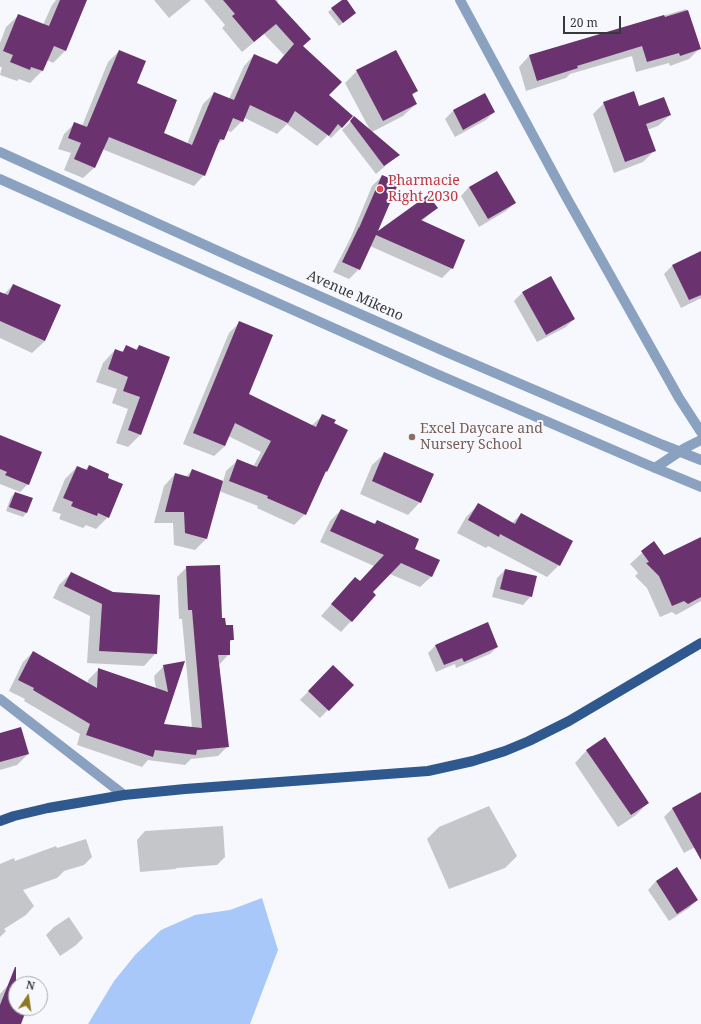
<!DOCTYPE html>
<style>
body{margin:0}
#map{position:relative;width:701px;height:1024px;overflow:hidden;background:#f6f8fd;font-family:"Noto Serif",serif}
canvas{display:block}
.north{position:absolute;left:8px;top:976px;width:40px;height:40px;box-sizing:border-box;background:#f6f8fd;border:1px solid #aaabaf;border-radius:50%;rotate:13deg;font-size:11px;font-weight:700;line-height:16px;text-align:center;color:#373839}
.north::after{content:'';display:block;margin:auto;width:14px;height:18px;background:#8c791e;clip-path:polygon(50% 0,100% 100%,50% 72%,0 100%)}
.scale{position:absolute;left:563px;top:16px;width:58px;height:18px;box-sizing:border-box;border:2px solid #373839;border-top:0;padding-left:5px;font-size:12px;line-height:14px;white-space:nowrap;color:#373839;-webkit-text-stroke:3px #f6f8fd;paint-order:stroke}
</style>
<div id="map">
<canvas width="701" height="1024"></canvas>
<div class="north">N</div>
<div class="scale">20 m</div>
</div>
<script>
const ctx = document.querySelector('canvas').getContext('2d');
ctx.lineJoin = 'round';
function fill(path, color) { ctx.fillStyle = color; ctx.fill(path, 'evenodd'); }
const poly = rows => new Path2D(rows.map(r => 'M' + r).join(''));
function strokePath(path, color, width, dash) { ctx.strokeStyle = color; ctx.lineWidth = width; ctx.lineCap = dash ? 'butt' : 'round'; ctx.setLineDash(dash || []); ctx.stroke(path); }
function write(font, color, halo, rows, align = 'center') {
  ctx.font = font + ' "Noto Serif",serif'; ctx.lineWidth = 4; ctx.setLineDash([]); ctx.textBaseline = 'middle'; ctx.strokeStyle = halo; ctx.fillStyle = color; for (const [text, x, y, turn = 0] of rows) {
    ctx.save(); ctx.translate(x, y); ctx.rotate((+turn || 0) * Math.PI / 180); ctx.textAlign = isNaN(turn) ? turn : align; if (halo) ctx.strokeText(text, 0, 0); ctx.fillText(text, 0, 0); ctx.restore();
  }
}
const green = poly([
 [262,898,278,950,250,1024,88,1024,114,981,136,954,161,930,195,915,230,910]
]);
const shadow = poly([
 [56,0,82,0,65,51,53,63,47,60,42,71,30,83,19,79,17,81,0,75,2,67,0,67,0,43,6,27,19,15,43,25,52,5],
 [154,0,191,0,169,18],
 [204,0,277,0,278,2,277,4,302,47,328,96,342,127,331,138,328,135,317,146,287,124,277,134,243,117,242,121,231,132,226,130,223,139,217,145,204,175,194,186,102,149,94,168,83,178,64,170,71,153,58,149,64,134,75,123,82,126,108,62,119,51,163,134,187,144,203,104,214,93,229,99,244,66,254,55,276,65,284,55,264,34,242,52,222,28,225,25],
 [343,0,346,0,351,16,339,26,328,12],
 [686,9,699,49,689,59,670,66,669,63,636,72,632,56,570,74,566,78,526,91,519,67,529,56],
 [357,71,416,91,412,96,416,104,403,116,372,132,398,155,376,174,342,130,354,118,370,130,345,83],
 [484,94,494,112,486,120,455,137,445,119,453,111],
 [604,103,639,108,670,115,658,126,647,130,654,151,643,162,614,173,593,114],
 [382,176,376,234,436,208,421,222,452,268,442,278,370,246,359,269,349,279,333,272,351,237,372,186],
 [469,187,515,203,506,211,479,227,461,196],
 [698,253,701,260,701,298,681,308,664,274,672,266],
 [13,285,45,341,32,353,0,338,0,293,4,294],
 [522,293,574,319,566,327,537,342,514,301],
 [240,322,248,395,311,426,323,415,333,424,326,471,323,474,305,514,294,525,257,508,258,506,219,491,206,539,195,550,174,545,173,523,154,523,164,486,175,474,186,477,192,470,223,482,226,471,237,461,253,467,261,452,228,436,225,446,214,456,183,444,229,333],
 [139,346,169,358,140,435,128,447,116,443,128,409,112,403,117,389,96,382,103,363,115,350,121,352,126,347,135,350],
 [0,438,28,484,20,492,0,484],
 [385,453,420,502,408,515,360,494,372,465],
 [89,466,106,479,108,517,96,529,86,525,83,528,59,519,61,514,52,511,65,479,77,467,85,470],
 [15,493,31,498,26,513,23,517,6,511,11,497],
 [478,505,512,523,521,514,559,565,547,577,488,546,486,548,457,533,466,517],
 [341,510,373,525,377,521,413,549,438,561,431,577,420,587,390,574,372,592,375,595,341,632,321,616,345,589,360,582,374,566,320,542,330,521],
 [653,543,664,556,701,546,701,601,676,615,672,612,660,617,647,588,635,576,638,573,630,564],
 [187,567,233,639,229,643,229,654,219,665,228,746,218,756,191,759,185,765,148,760,142,767,77,745,80,734,24,701,25,699,9,691,23,662,33,652,88,684,88,680,98,670,156,689,154,676,164,666,184,663,162,725,192,728,182,619,179,619,177,577],
 [505,570,531,596,523,605,492,597,497,578],
 [71,573,156,653,144,666,87,663,90,616,53,598,59,585],
 [487,623,497,647,490,654,456,668,455,664,436,672,428,653,435,646],
 [333,666,352,685,320,718,300,700],
 [0,734,28,754,17,765,0,770],
 [587,750,648,803,636,815,618,827,575,763],
 [701,793,701,844,684,853,664,817,672,809],
 [489,806,517,856,505,868,449,889,427,839,439,827],
 [223,826,225,857,217,865,177,868,175,869,140,872,137,840,145,831],
 [86,839,92,857,84,865,64,871,57,878,23,890,34,906,26,915,4,929,6,931,0,937,0,864,14,858,15,861,56,846,57,848],
 [656,881,697,900,689,908,669,921,648,890],
 [69,917,83,938,75,946,60,956,46,935,54,927],
 [9,984,16,986,16,1008,26,1008,20,1024,0,1024,0,994]
]);
const building = poly([
 [60,0,87,0,66,51,54,46,43,71,31,67,30,70,10,62,13,55,3,51,18,14,49,26],
 [223,0,275,0,311,39,303,46,342,82,329,95,353,116,342,128,338,124,329,136,295,111,288,123,250,105,243,122,233,118,224,140,220,139,205,176,109,137,95,168,74,159,81,143,68,138,74,122,87,127,119,50,146,61,137,83,177,100,164,133,192,145,214,92,234,100,254,54,277,64,294,44,276,24,254,42,232,16,235,14],
 [342,0,347,0,356,13,343,23,331,8],
 [688,10,701,49,680,56,679,53,647,62,642,46,577,66,578,68,537,81,529,55,664,15,665,17],
 [396,50,418,91,412,94,417,104,383,121,356,70],
 [634,91,639,106,664,97,671,115,646,124,656,151,625,162,603,102],
 [485,93,495,112,463,130,453,110],
 [354,116,400,155,384,166,350,121],
 [497,171,516,203,488,219,469,187],
 [382,175,399,182,378,231,428,195,438,208,421,220,465,240,453,269,376,235,360,270,342,262,359,227,359,228],
 [701,251,701,295,689,300,672,265],
 [551,276,575,319,546,335,522,292],
 [13,284,61,305,45,341,0,321,0,292,8,295],
 [239,321,273,335,249,394,316,427,322,414,336,420,334,423,348,430,327,472,326,471,306,515,267,498,268,496,229,481,237,459,257,467,271,441,235,423,225,446,193,433],
 [126,345,137,350,139,345,170,357,141,435,128,430,140,397,123,391,128,377,108,369,115,349,123,352],
 [0,435,42,452,29,485,5,475,7,472,0,469],
 [384,452,434,474,421,503,372,481],
 [89,465,109,474,108,478,123,484,109,518,98,513,97,516,71,506,73,502,63,498,77,466,87,470],
 [192,469,223,481,207,539,185,533,184,512,165,512,175,473,189,477],
 [15,492,33,498,27,513,9,507],
 [478,503,515,524,521,513,573,541,560,566,500,534,499,537,468,520],
 [341,509,375,524,377,520,419,539,415,549,440,560,432,577,401,563,373,592,376,595,352,622,331,604,355,577,360,581,384,555,330,531],
 [701,537,701,597,688,604,684,601,672,606,659,576,646,563,649,562,641,551,654,541,664,555],
 [220,565,222,618,225,618,226,625,233,625,234,640,230,640,230,655,218,655,229,747,197,750,196,755,155,750,153,757,86,735,90,724,33,690,34,688,18,680,33,651,97,688,98,668,168,692,163,665,185,661,164,724,202,728,192,610,188,610,186,566],
 [505,569,537,576,532,597,500,589],
 [71,572,113,592,160,595,157,654,99,651,102,604,64,586],
 [488,622,498,647,464,662,462,658,444,665,435,645],
 [333,665,354,685,329,711,308,691],
 [21,727,29,754,0,762,0,733],
 [605,737,649,803,631,815,586,750],
 [701,792,701,860,672,808],
 [677,867,698,900,677,914,656,881],
 [15,967,16,967,16,1008,27,1008,21,1024,0,1024,0,1005]
]);
const street = poly([
 [460,0,564,193,679,398,701,432],
 [0,152,238,260,446,352,663,445,701,460],
 [0,179,432,372,648,465,701,487],
 [655,468,685,448,701,440],
 [0,699,124,795]
]);
const primary = poly([
 [0,821,14,816,48,808,124,795,185,789,428,771,473,761,505,751,529,741,569,721,701,643]
]);
const markers = [
 [380,189,4,"#e0444e"],
 [412,437,4,"#8d6e63"]
];
const healthNames = [
 ["Pharmacie",388,181],
 ["Right 2030",388,197]
];
const streetNames = [
 ["Avenue Mikeno",355,296,24]
];
const educationNames = [
 ["Excel Daycare and",420,429],
 ["Nursery School",420,445]
];
fill(green, '#a7c8f8');
fill(shadow, '#0003');
fill(building, '#6a326f');
strokePath(street, '#8aa1c0', 10);
strokePath(primary, '#2e588e', 10);
for (const [x, y, r, color] of markers) { const dot = new Path2D(); dot.arc(x, y, r, 0, 2 * Math.PI); ctx.fillStyle = color; ctx.fill(dot); strokePath(dot, '#f6f8fd', 1.5); }
write('14px', '#be3a42', '#f6f8fd', healthNames, 'left');
write('14px', '#373839', '#f6f8fd', streetNames);
write('14px', '#785e54', '#f6f8fd', educationNames, 'left');
</script>
